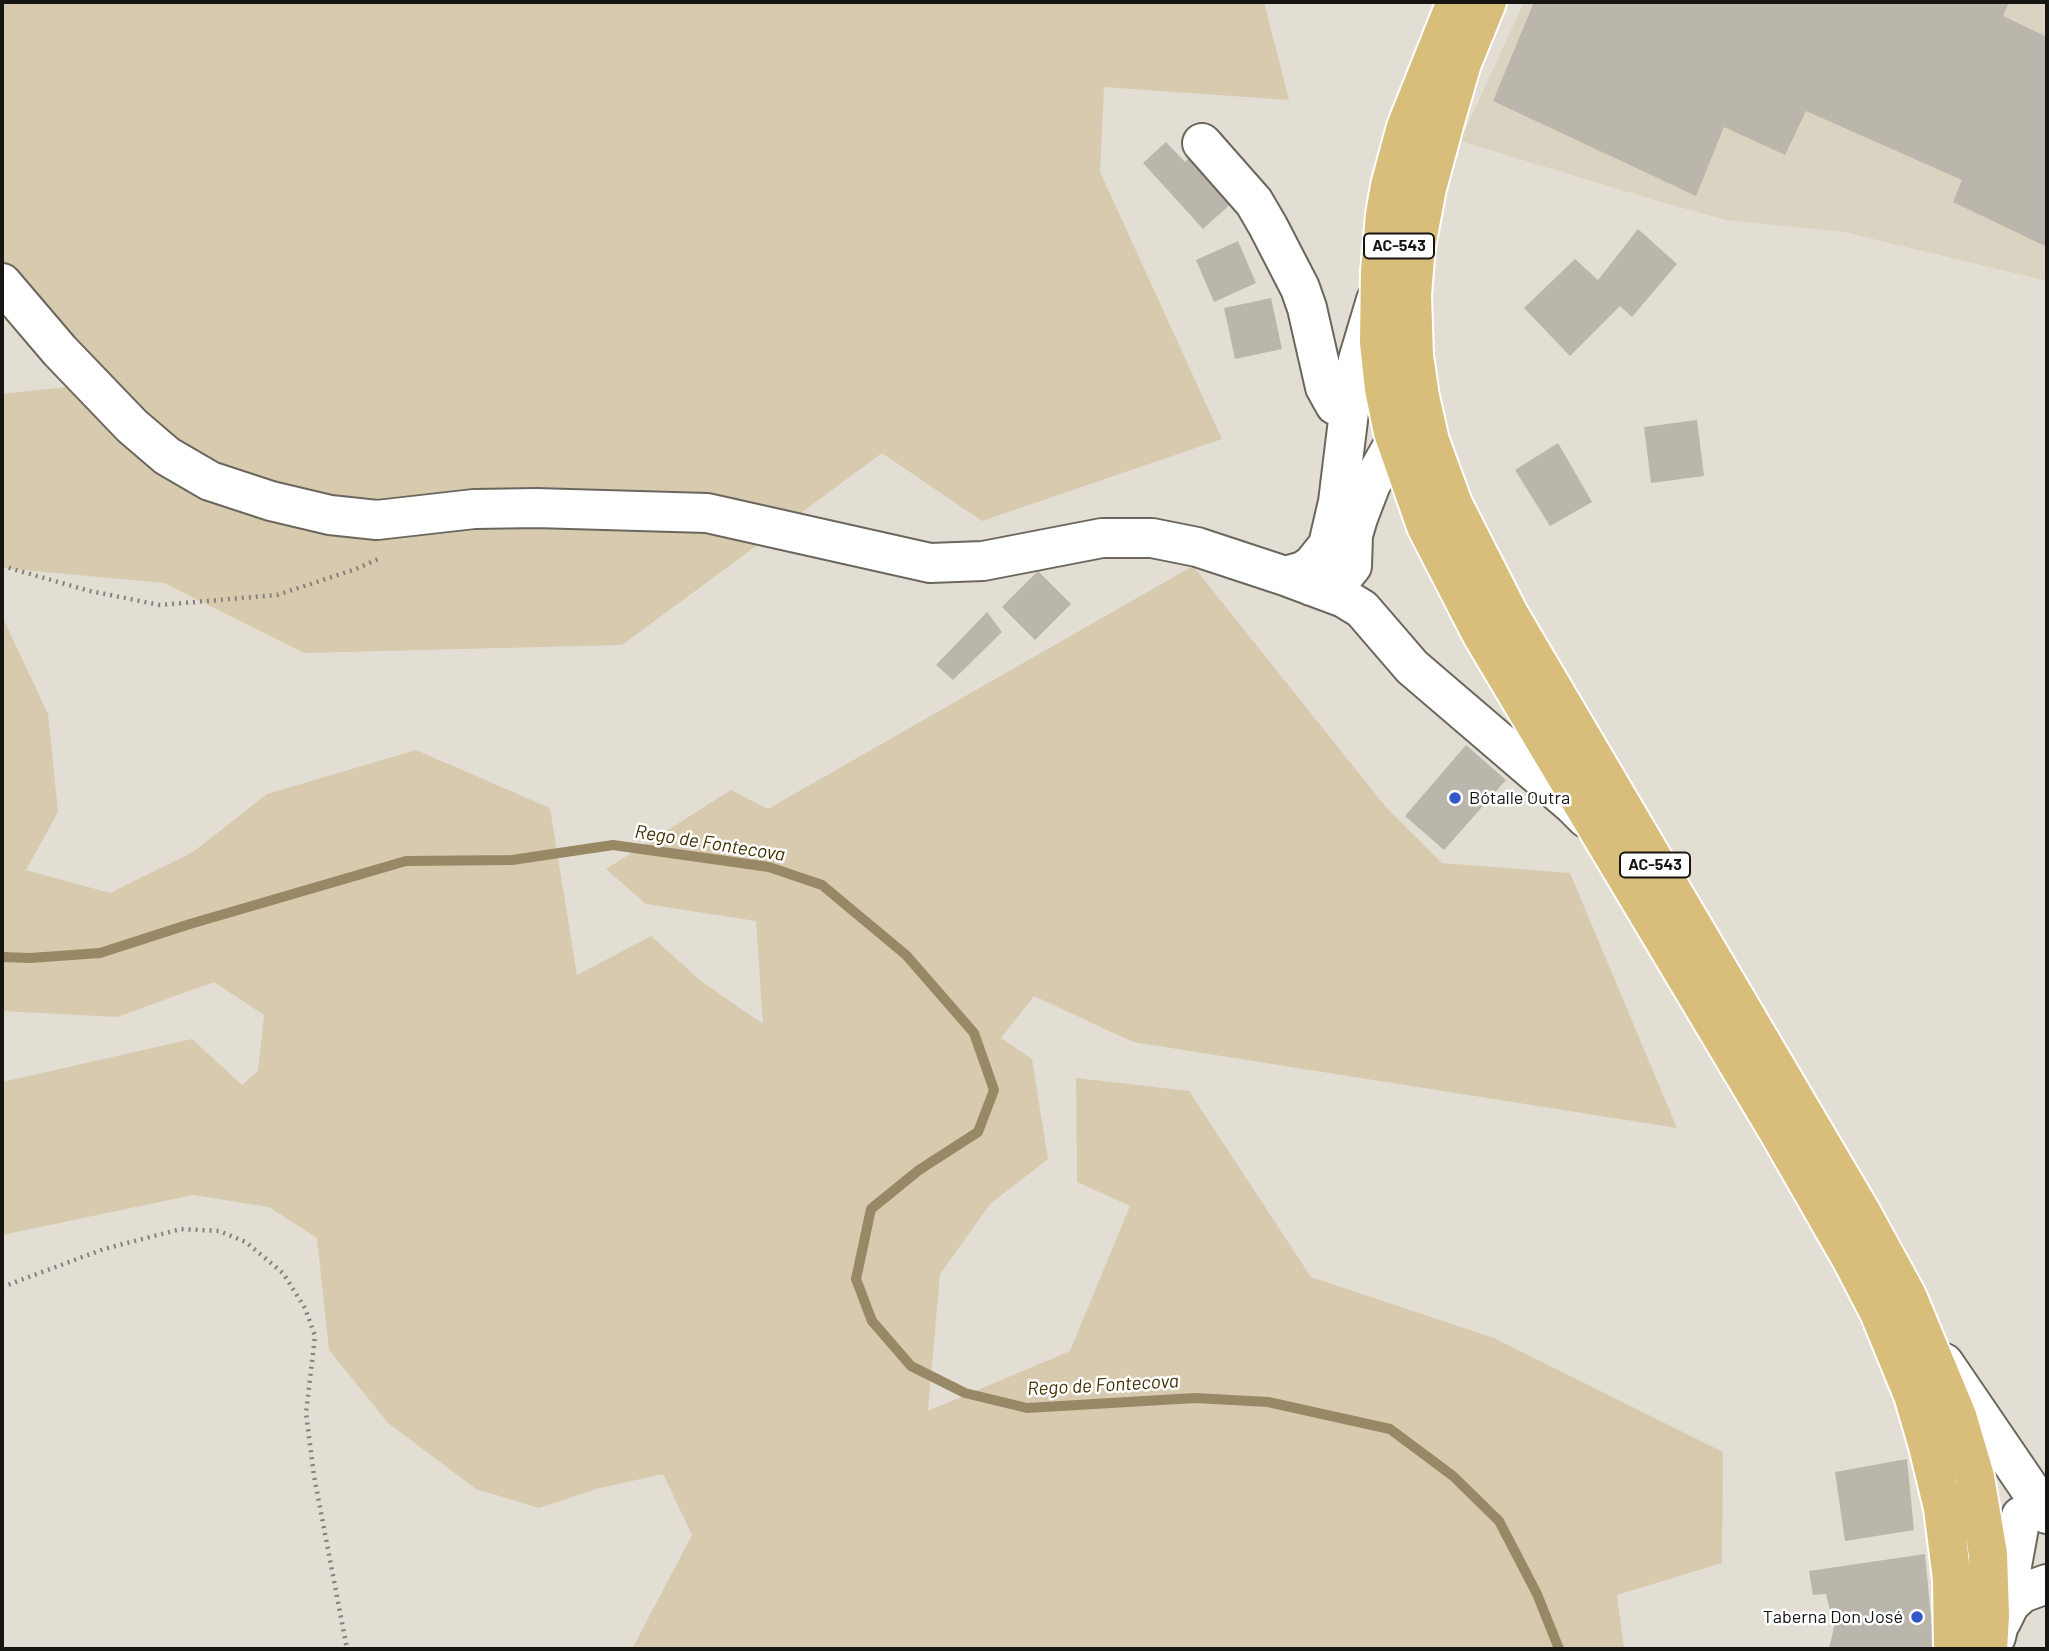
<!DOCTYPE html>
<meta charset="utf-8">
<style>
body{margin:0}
#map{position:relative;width:2049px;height:1651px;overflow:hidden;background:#e3ded4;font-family:Barlow,sans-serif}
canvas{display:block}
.frame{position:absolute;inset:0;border:4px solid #171512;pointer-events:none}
</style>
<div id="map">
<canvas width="2049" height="1651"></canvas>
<div class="frame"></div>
</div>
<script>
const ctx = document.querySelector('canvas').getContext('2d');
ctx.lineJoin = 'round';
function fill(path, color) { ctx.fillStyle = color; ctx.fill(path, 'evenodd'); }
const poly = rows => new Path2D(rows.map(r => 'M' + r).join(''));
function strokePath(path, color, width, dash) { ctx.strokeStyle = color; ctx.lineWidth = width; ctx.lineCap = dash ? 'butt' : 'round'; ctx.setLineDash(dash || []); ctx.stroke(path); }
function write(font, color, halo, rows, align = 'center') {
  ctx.font = font + ' Barlow,sans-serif'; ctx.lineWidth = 5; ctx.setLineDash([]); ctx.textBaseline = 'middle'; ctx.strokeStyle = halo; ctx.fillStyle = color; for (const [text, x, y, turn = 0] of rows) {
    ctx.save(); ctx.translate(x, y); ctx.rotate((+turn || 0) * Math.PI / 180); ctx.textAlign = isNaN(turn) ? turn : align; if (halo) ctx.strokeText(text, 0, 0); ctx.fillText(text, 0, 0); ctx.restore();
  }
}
const built = poly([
 [1524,2,2047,2,2047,281,1844,232,1726,220,1661,202,1460,141]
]);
const green = poly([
 [2,2,1264,2,1289,100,1104,87,1100,172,1222,439,982,521,882,453,622,645,304,653,164,583,2,568,2,394,76,386,2,289],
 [1193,566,1385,806,1442,863,1570,873,1677,1128,1133,1042,1034,996,1001,1038,1032,1059,1048,1159,990,1204,940,1274,928,1411,1070,1351,1130,1206,1077,1182,1076,1078,1189,1091,1311,1277,1494,1338,1723,1452,1722,1563,1617,1595,1624,1649,632,1649,692,1535,663,1474,596,1489,539,1508,476,1489,388,1423,329,1350,317,1238,269,1207,193,1195,2,1235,2,1082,192,1039,242,1085,258,1071,264,1015,214,982,117,1017,2,1011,2,616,48,714,58,812,26,870,110,893,193,852,267,794,416,750,550,808,577,975,651,936,702,982,763,1024,756,921,646,904,606,869,731,790,768,809]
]);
const stream = poly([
 [2,957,30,958,100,953,190,924,406,861,512,860,613,845,769,867,822,885,906,955,974,1033,994,1090,978,1132,919,1170,871,1209,856,1279,872,1321,911,1366,965,1393,1027,1408,1195,1398,1268,1402,1390,1429,1453,1476,1499,1521,1537,1594,1559,1649]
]);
const building = poly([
 [1534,2,2009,2,2003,16,2047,37,2047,247,1953,202,1962,180,1806,111,1785,155,1724,127,1696,196,1493,101],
 [1166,142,1185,162,1194,154,1235,200,1203,229,1143,163],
 [1638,229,1677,264,1632,317,1620,306,1570,356,1524,308,1575,259,1598,280],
 [1238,241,1256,283,1214,302,1196,260],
 [1271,298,1282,349,1235,359,1224,308],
 [1697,420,1704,476,1651,483,1644,427],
 [1558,443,1592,502,1550,526,1515,470],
 [1038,571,1071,604,1035,640,1002,607],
 [987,612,1002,632,953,680,936,665],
 [1466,745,1506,780,1444,850,1405,816],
 [1907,1459,1914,1530,1845,1541,1835,1472],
 [1925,1554,1934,1649,1829,1649,1834,1627,1826,1594,1813,1595,1809,1571]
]);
const path = poly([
 [2,566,90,591,160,605,277,595,356,569,378,559],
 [2,1287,104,1249,181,1229,219,1231,246,1242,283,1273,305,1308,315,1336,306,1413,314,1476,347,1649]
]);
const minor = poly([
 [1202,143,1254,202,1268,226,1300,288,1307,308,1325,387,1335,405,1349,412],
 [2,283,60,351,132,426,167,456,210,481,271,501,330,515,377,520,474,509,536,508,707,513,930,563,983,561,1102,538,1152,538,1197,547,1285,576,1344,598,1362,609,1412,667,1572,804,1586,818],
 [1285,576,1303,571,1312,565,1328,545,1338,502,1349,412,1358,360,1376,300],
 [1311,586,1325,585,1337,581,1343,577,1352,566,1353,535,1358,518,1371,484,1396,440],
 [1944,1363,2047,1514],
 [2001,1622,2010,1604,2022,1593,2047,1584],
 [1996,1637,2009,1582,2021,1516]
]);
const major = poly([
 [1456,2,1406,127,1390,186,1385,215,1380,272,1379,342,1384,389,1393,432,1426,526,1482,635,1778,1131,1852,1260,1879,1312,1913,1395,1928,1446,1943,1508,1952,1579,1953,1649],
 [1487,2,1462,63,1446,118,1427,188,1416,246,1412,295,1414,356,1420,397,1430,441,1453,504,1510,616,1861,1212,1907,1296,1957,1416,1975,1477,1988,1554,1990,1616,1988,1649]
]);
const markers = [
 [1455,798,7,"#3358c8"],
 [1917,1617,7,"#3358c8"]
];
const shields = [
 [1399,246,70],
 [1655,865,70]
];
const shieldNames = [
 ["AC-543",1399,246],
 ["AC-543",1655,865]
];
const poiNames = [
 ["Bótalle Outra",1469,798],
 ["Taberna Don José",1903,1617,"right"]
];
const waterNames = [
 ["Rego de Fontecova",710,843,9],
 ["Rego de Fontecova",1103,1385,-3]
];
fill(built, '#dbd3c2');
fill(green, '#d7caae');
strokePath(stream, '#988866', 10);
fill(building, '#bab6ac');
strokePath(minor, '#6b675e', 42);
strokePath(major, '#fff', 42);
strokePath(path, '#86827b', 4.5, [2, 5]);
strokePath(minor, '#fff', 38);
strokePath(major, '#d8be7a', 38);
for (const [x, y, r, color] of markers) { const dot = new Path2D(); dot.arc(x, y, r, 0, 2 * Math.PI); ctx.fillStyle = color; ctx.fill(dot); strokePath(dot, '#fff', 2.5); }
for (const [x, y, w] of shields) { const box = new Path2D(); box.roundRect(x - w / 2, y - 12.5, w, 25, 5); ctx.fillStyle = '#fff'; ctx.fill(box); strokePath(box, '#171512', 2); }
write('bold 16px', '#171512', null, shieldNames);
write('18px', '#171512', '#fff', poiNames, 'left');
write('italic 19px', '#423000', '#fff', waterNames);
</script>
